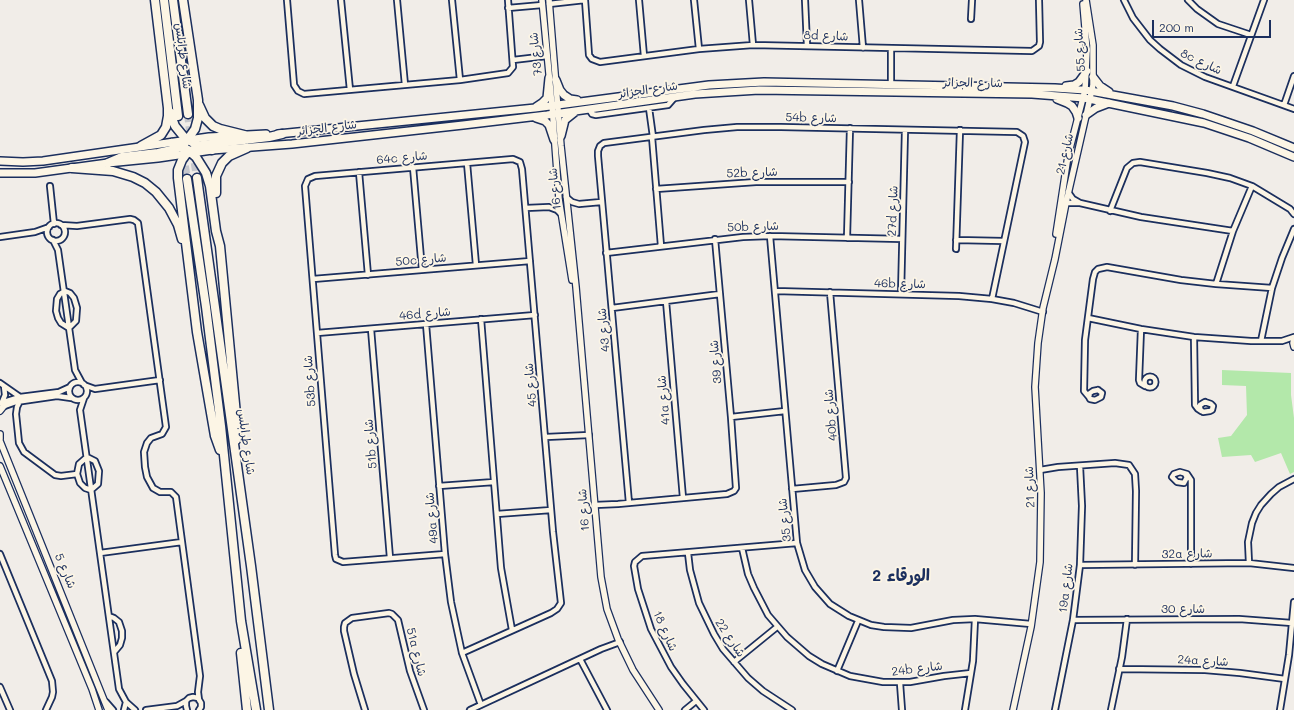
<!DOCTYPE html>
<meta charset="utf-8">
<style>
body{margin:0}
#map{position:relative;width:1294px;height:710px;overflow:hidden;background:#f1ede8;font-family:Mali,sans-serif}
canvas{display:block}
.scale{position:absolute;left:1152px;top:20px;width:119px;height:18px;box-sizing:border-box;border:2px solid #1b2f5e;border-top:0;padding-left:5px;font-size:12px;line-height:14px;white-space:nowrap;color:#1b2f5e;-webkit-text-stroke:3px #fcf5e5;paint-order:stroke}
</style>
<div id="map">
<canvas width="1294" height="710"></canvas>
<div class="scale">200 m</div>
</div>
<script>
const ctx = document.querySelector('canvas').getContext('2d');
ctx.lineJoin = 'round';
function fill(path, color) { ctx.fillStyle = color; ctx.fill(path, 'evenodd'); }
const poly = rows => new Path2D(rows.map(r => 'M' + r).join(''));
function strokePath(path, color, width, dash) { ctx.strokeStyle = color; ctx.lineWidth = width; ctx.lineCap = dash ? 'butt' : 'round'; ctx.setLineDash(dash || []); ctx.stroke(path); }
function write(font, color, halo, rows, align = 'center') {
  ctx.font = font + ' Mali,"Playpen Sans Arabic",sans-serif'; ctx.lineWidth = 3.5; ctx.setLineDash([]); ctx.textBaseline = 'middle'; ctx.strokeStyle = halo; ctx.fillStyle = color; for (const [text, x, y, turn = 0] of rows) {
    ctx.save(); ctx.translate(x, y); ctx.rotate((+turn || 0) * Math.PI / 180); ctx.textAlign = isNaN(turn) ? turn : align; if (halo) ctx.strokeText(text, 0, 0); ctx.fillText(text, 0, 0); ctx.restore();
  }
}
const green = poly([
 [1222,370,1291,373,1291,395,1294,418,1294,472,1290,474,1281,453,1255,462,1251,455,1222,457,1218,438,1231,436,1247,415,1246,386,1222,385]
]);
const motorwayTunnel = poly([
 [188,114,191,139],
 [193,151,197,178],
 [183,154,187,179]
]);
const minor = poly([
 [287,0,294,85,298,91,304,94,460,80,508,73,513,67,508,0],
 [341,0,350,90],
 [397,0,405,85],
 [452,0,460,80],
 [585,0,589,55,592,59,600,62,699,49,753,45,1032,51,1039,46,1040,42,1039,0],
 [639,0,644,56],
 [694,0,699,49],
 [749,0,753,45],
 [805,0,807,45],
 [859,0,863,48],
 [1124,0,1133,18,1150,40,1160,49,1181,65,1205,77,1294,109],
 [1188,0,1197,9,1218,24,1251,35],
 [549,4,585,0],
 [508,8,542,5],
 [971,19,972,0],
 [513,60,547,56],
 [891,84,891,48],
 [1233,86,1264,0],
 [1284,105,1294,76],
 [649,108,653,137],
 [589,109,592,114,596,115,668,105,675,97],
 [652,137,661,246],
 [467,163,476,265],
 [413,167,422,270],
 [359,172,368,275],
 [50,186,54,224],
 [656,189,756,182,849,182],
 [1068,192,1073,199,1080,203],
 [566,197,572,202,579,204,601,202],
 [1066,203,1080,203,1141,217,1233,231],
 [526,208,549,207,557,210,561,214],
 [1110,211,1127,168,1133,163,1140,162,1207,173,1230,178,1252,186,1290,209,1294,214],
 '47 232a9 9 0 1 1 18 0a9 9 0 1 1-18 0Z',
 [61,225,77,226,130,219,134,220,138,223,166,427,162,434,151,438,147,443,144,452,145,467,147,477,153,488,160,492,171,492,176,497,200,676,198,692,199,700],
 [770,236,797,543,805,570,815,587,830,604,849,616,871,625,884,627,911,628,953,620,975,619,1031,624],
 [0,237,35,232,49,227],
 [847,238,850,128],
 [53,240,58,250,75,370,82,383],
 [956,240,1004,241],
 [956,249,960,130],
 [606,253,743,237,770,236,902,239],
 [313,279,530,261],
 [1216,284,1233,231,1252,186],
 [65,291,70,293,74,298,77,308,76,321,69,328,61,323,58,318,56,311,57,299,60,294,65,291],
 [775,291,959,296,992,299,1014,303,1043,312],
 [901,294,905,130],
 [666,301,683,498],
 [612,308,720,294],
 [1088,318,1141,329,1194,337,1251,341,1282,341,1294,337],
 [481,319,501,568,512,630],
 [426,324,445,554,451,602,462,653,481,705],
 [371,329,390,558],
 [1141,329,1139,380,1140,383,1145,386],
 [317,333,535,315],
 [1194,337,1195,405,1198,409,1201,411],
 [1261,341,1272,288,1282,258,1294,229],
 '1144.5 382a5.5 5.5 0 1 1 11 0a5.5 5.5 0 1 1-11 0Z',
 '69 391a9 9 0 1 1 18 0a9 9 0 1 1-18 0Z',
 [0,383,20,397,20,401,17,407,16,414,19,443,24,452,55,475,61,476,77,474],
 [84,385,95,389,160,380],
 [1098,390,1102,393,1101,397,1095,400,1090,399,1089,397,1090,393,1093,391,1098,390],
 [1089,397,1084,391,1085,340,1093,279,1095,272,1098,269,1107,267,1181,280,1216,284,1272,288],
 [84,398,80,410,119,689,126,702,135,710],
 [2,402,5,395,4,386],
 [1205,402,1211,404,1213,406,1212,410,1210,411,1203,412,1200,409,1200,405,1205,402],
 [0,403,20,397,59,392,70,387],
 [2,407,16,402,57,396,71,398],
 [731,417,785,411],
 [546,437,589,435],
 [87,457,95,461,99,471,98,484,91,490,85,488,80,483,77,474,79,464,87,457],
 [1040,470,1058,467,1115,463,1129,465,1135,474,1136,491,1135,565],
 [1185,474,1187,477,1184,483,1177,482,1172,477,1174,474,1180,472,1187,474,1191,480,1191,564],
 [439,486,494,482],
 [792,489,836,485,844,482,846,478,830,292],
 [629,503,598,156,598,151,600,146,604,143,704,130,737,127,781,127,1017,132,1023,136,1025,142,992,299],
 [595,505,618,504,727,494,734,491,736,488,731,417,715,239],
 [497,514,551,510],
 [742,548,748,574,754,588,768,615,787,637,809,656,822,664,850,676,883,682,910,682,944,676,971,673],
 [100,553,182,542],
 [688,553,690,570,699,603,714,634,723,649,748,678,763,691,792,710],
 [0,554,52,681,53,692,52,697,46,710],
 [445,554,343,562,336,559,335,555,305,186,308,179,315,176,513,159,520,162,522,169,553,532,561,603,557,609,551,613,462,653],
 [1249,563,1248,542,1252,523,1256,513,1261,505,1271,494,1279,487,1294,479],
 [1080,565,1249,563,1294,568],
 [109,616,114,618,119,622,122,631,122,638,120,645,115,651],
 [1073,620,1239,619,1292,623],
 [580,659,607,710],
 [734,662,777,627],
 [1119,669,1205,670,1240,673,1285,679],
 [837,671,858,621],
 [900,683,902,710],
 [0,687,10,710],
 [106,702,113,710],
 [124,710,126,702],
 [146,710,177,706,186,701],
 [187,710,186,706,186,701,189,698,193,697,198,698,201,703,201,707,199,710],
 [365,710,354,674,344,631,344,627,345,623,352,618,389,613,392,614,398,620,410,671,424,710],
 [470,710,601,649,620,642],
 [685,710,696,701],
 [704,710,683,684,671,667,651,629,638,589,634,566,635,562,642,556,797,543],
 [965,710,973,661,975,619],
 [1055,710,1073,620,1080,565,1082,506,1080,466],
 [1111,710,1122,657,1127,619],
 [1280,710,1289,655,1294,602]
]);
const tertiary = poly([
 [542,0,552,105,559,199,572,280],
 [549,0,561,146,576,287,601,577,607,609,618,639,633,670,659,710],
 [1056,234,1068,156,1085,90,1087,51,1083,4],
 [1294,338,1293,343,1294,347],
 [0,411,4,406],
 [0,434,0,439],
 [0,441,108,710],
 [0,466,92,689,99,710],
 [1013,710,1031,627,1040,562,1041,493,1035,387,1038,343,1043,308,1055,259,1066,203,1093,85,1093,45,1086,0]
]);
const secondary = poly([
 [1093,77,1100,86,1109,92],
 [556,80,560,90,564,95,570,99,577,100],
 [1066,86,1074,85,1079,82,1087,71],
 [1057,99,1067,103,1072,106,1076,112,1078,118],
 [536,107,542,103,547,98,549,78],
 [1086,115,1096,108,1109,103],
 [536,118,545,121,549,125,554,140],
 [278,134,535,108,709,85,764,82,1055,88,1085,90,1173,106,1203,114,1253,131,1294,148],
 [561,136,565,120,575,112],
 [0,161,23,162,43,161,209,137,266,134],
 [0,173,35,173,108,163,158,158,212,150,292,144,463,125,547,115,695,94,759,90,1032,94,1084,98,1204,123,1249,138,1294,157]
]);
const motorway = poly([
 [164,0,178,116],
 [173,0,188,114],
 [199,105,205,118,213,126,220,129,244,135],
 [170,112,175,126,184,137,198,146,212,150],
 [172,143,188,150,196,157,206,173,210,186,216,231,220,246,237,425,236,440],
 [141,146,161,135,166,127,168,116,168,108,155,0],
 [108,163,122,157,158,153,176,149,185,143,195,129,198,118,198,100,183,0],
 [72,168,113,171,133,177,145,183,156,192,169,208,178,225,182,239],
 [197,178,251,566,269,710],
 [187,179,206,307,221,426,241,621,256,710],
 [216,193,216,176,222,163,229,156,247,148],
 [220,450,215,436,197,332,178,178,178,170,182,160,187,153,202,145,269,137,282,134],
 [241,653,247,710]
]);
const streetNames = [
 ["8d شارع",826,36,2],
 ["شارع 55",1080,50,-94],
 ["شارع 73",536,54,-96],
 ["شارع طرابلس",183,56,83],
 ["8c شارع",1201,62,25],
 ["شارع الجزائر",973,83,1],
 ["شارع الجزائر",648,90,-8],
 ["54b شارع",811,118,1],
 ["شارع الجزائر",327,128,-7],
 ["شارع 21",1065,154,-77],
 ["64c شارع",402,158,-5],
 ["52b شارع",752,173,-2],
 ["شارع 16",555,189,-96],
 ["27d شارع",893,211,-88],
 ["50b شارع",753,227,-2],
 ["50c شارع",421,260,-5],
 ["46b شارع",900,284,1],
 ["46d شارع",425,314,-5],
 ["شارع 43",604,330,-95],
 ["شارع 39",716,362,-95],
 ["53b شارع",310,381,-94],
 ["شارع 45",531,385,-95],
 ["41a شارع",664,400,-95],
 ["40b شارع",831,415,-95],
 ["شارع طرابلس",246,442,82],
 ["51b شارع",371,444,-95],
 ["شارع 21",1030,487,-92],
 ["شارع 16",584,510,-94],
 ["49a شارع",432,518,-95],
 ["شارع 35",785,520,-96],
 ["32a شارع",1187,554,-1],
 ["شارع 5",65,571,67],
 ["19a شارع",1066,588,-83],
 ["شارع 30",1183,609],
 ["شارع 18",665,631,66],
 ["شارع 22",730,638,56],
 ["51a شارع",416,652,76],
 ["24a شارع",1203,661,3],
 ["24b شارع",917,669,-7]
];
const districtNames = [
 ["الورقاء 2",901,576]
];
fill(green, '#b3e8aa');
strokePath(motorwayTunnel, '#c6c7cc', 8, [8, 4]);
strokePath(minor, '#1b2f5e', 8);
strokePath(tertiary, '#1b2f5e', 8);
strokePath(secondary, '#1b2f5e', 10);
strokePath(motorway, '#1b2f5e', 11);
strokePath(minor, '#fcf5e5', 4.5);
strokePath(tertiary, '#fcf5e5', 5.5);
strokePath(secondary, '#fcf5e5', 7);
strokePath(motorway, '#fcf5e5', 8);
write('12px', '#1b2f5e', '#fcf5e5', streetNames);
write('bold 16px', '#1b2f5e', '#fcf5e5', districtNames);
</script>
